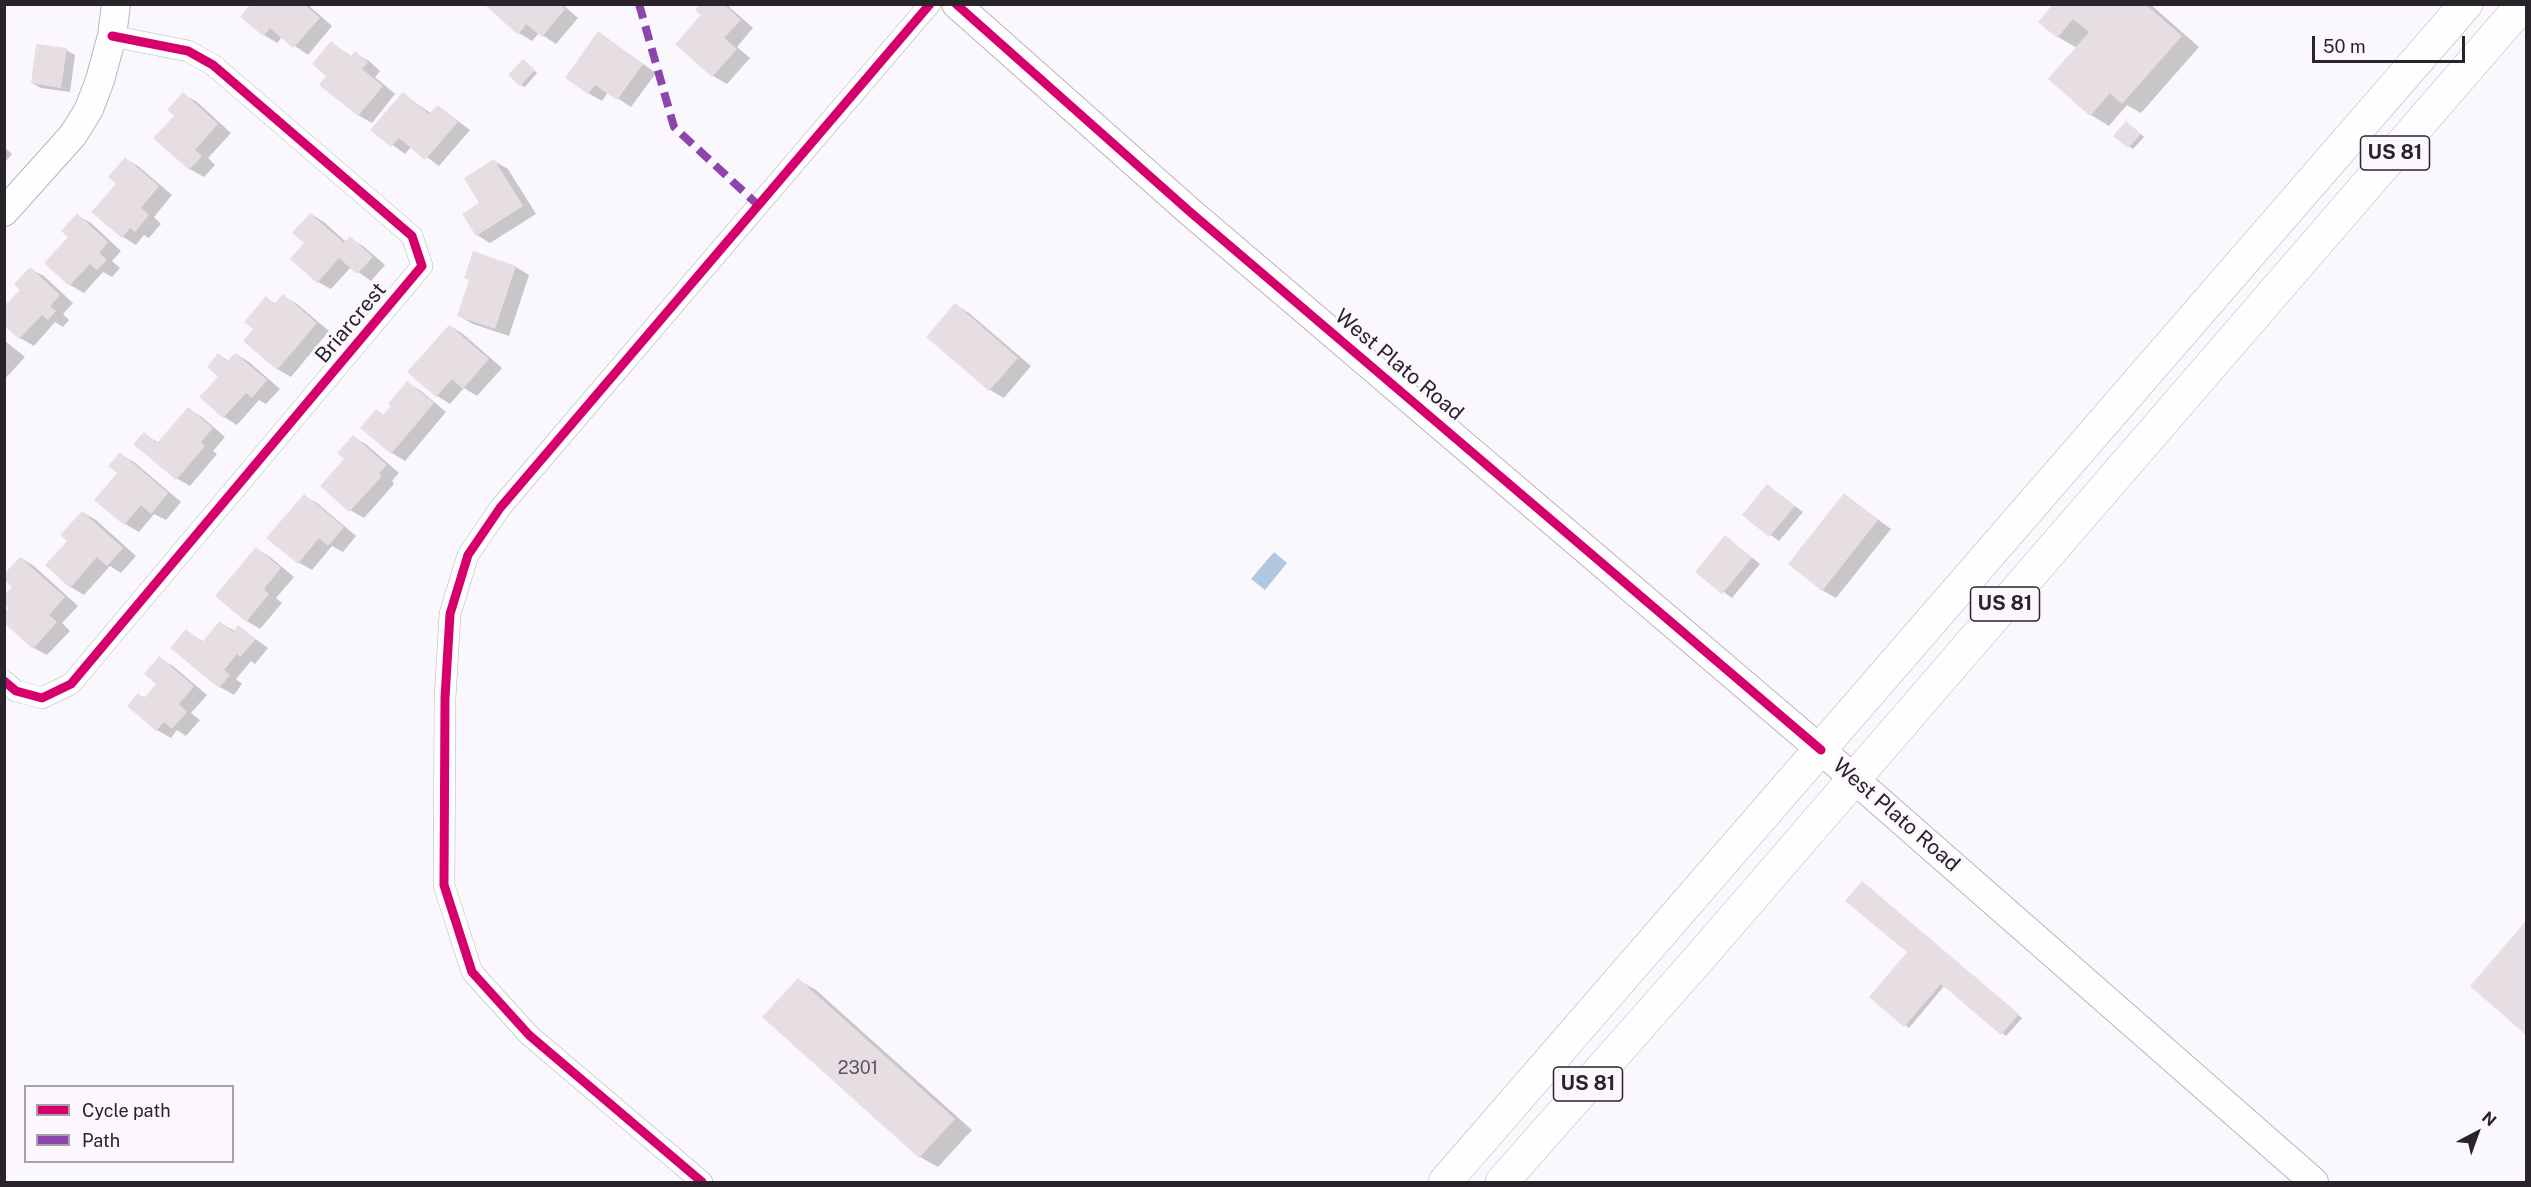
<!DOCTYPE html>
<style>
body{margin:0}
#map{position:relative;width:2531px;height:1187px;overflow:hidden;background:#faf8fc;font-family:"Public Sans",sans-serif}
canvas{display:block}
.frame{position:absolute;inset:0;border:6px solid #29232c;pointer-events:none}
.legend{position:absolute;left:24px;top:1085px;width:210px;height:78px;box-sizing:border-box;background:#fbf7fd;border:2px solid #a7a2a9;margin:0;padding:8px 10px;list-style:none;font-size:18px;color:#29232c}
.legend li{display:flex;align-items:center;gap:12px;height:30px}
.legend b{width:30px;border:2px solid #a7a2a9}
.north{position:absolute;left:2447px;top:1103px;width:60px;height:60px;-webkit-text-stroke:4px #fbf7fd;paint-order:stroke;rotate:41deg;font-size:16px;font-weight:700;line-height:24px;text-align:center;color:#29232c}
.north::after{content:'';display:block;margin:auto;width:21px;height:27px;background:#29232c;clip-path:polygon(50% 0,100% 100%,50% 72%,0 100%)}
.scale{position:absolute;left:2312px;top:36px;width:153px;height:27px;box-sizing:border-box;border:3px solid #29232c;border-top:0;padding-left:8px;font-size:18px;line-height:21px;white-space:nowrap;color:#29232c;-webkit-text-stroke:4px #fbf7fd;paint-order:stroke}
</style>
<div id="map">
<canvas width="2531" height="1187"></canvas>
<div class="frame"></div>
<ul class="legend">
<li><b style="height:8px;background:#d6006c"></b>Cycle path</li>
<li><b style="height:8px;background:#8e44ad"></b>Path</li>
</ul>
<div class="north">N</div>
<div class="scale">50 m</div>
</div>
<script>
const ctx = document.querySelector('canvas').getContext('2d');
ctx.lineJoin = 'round';
function fill(path, color) { ctx.fillStyle = color; ctx.fill(path, 'evenodd'); }
const poly = rows => new Path2D(rows.map(r => 'M' + r).join(''));
function strokePath(path, color, width, dash) { ctx.strokeStyle = color; ctx.lineWidth = width; ctx.lineCap = dash ? 'butt' : 'round'; ctx.setLineDash(dash || []); ctx.stroke(path); }
function write(font, color, halo, rows, align = 'center') {
  ctx.font = font + ' "Public Sans",sans-serif'; ctx.lineWidth = 6; ctx.setLineDash([]); ctx.textBaseline = 'middle'; ctx.strokeStyle = halo; ctx.fillStyle = color; for (const [text, x, y, turn = 0] of rows) {
    ctx.save(); ctx.translate(x, y); ctx.rotate((+turn || 0) * Math.PI / 180); ctx.textAlign = isNaN(turn) ? turn : align; if (halo) ctx.strokeText(text, 0, 0); ctx.fillText(text, 0, 0); ctx.restore();
  }
}
const water = poly([
 [1274,552,1287,563,1265,590,1251,579]
]);
const shadow = poly([
 [253,4,307,4,332,26,308,55,282,37,277,43,264,35],
 [486,4,562,4,578,18,556,44,539,33,532,41,519,33],
 [702,4,726,4,753,28,737,47,750,58,727,84,713,76,677,44,703,15],
 [2055,4,2150,4,2199,47,2141,113,2127,105,2109,126,2091,115,2050,79,2077,48,2058,37],
 [599,33,656,73,631,107,608,92,602,101,588,93],
 [332,43,352,57,355,53,369,61,380,71,375,77,395,94,372,123,358,115,328,76],
 [66,50,75,55,70,92,41,88,32,83],
 [527,63,537,73,525,87,521,85],
 [183,94,197,102,231,133,208,158,215,165,204,177,190,169,156,138,176,116],
 [403,94,432,114,438,106,470,130,439,166,412,146,405,154,372,130],
 [2130,125,2144,137,2133,149,2115,136],
 [4,147,12,154,4,163],
 [125,159,138,166,172,195,154,217,161,224,149,238,144,235,136,245,123,237,118,183],
 [494,161,508,169,536,214,490,243,477,235,481,203],
 [311,214,324,222,346,242,350,238,363,246,385,265,371,281,351,267,331,289,318,282,306,243],
 [77,215,91,223,121,251,112,261,120,268,112,277,103,272,84,293,70,285,46,263,70,237],
 [474,253,516,267,529,275,509,336,473,324,459,316,471,280],
 [30,269,44,276,73,303,63,314,69,320,63,327,55,322,34,346,20,338,4,324],
 [283,296,297,304,329,331,291,377,277,369,255,329,266,298,276,304],
 [956,305,969,313,1031,366,1004,398,990,390,928,337],
 [450,326,463,334,502,368,477,396,464,388,450,404,437,396],
 [4,340,25,357,4,380],
 [236,354,249,362,280,389,266,404,259,400,237,425,224,417,201,397,220,377,219,355,229,361],
 [408,383,421,391,446,412,405,461,392,453,376,411,385,416],
 [189,409,202,417,225,437,213,451,217,454,190,486,176,478,144,434,159,443],
 [353,437,367,445,399,473,392,481,394,484,364,518,350,510,346,459],
 [120,454,134,462,181,502,166,520,154,514,139,532,125,524,96,500,119,473],
 [1768,486,1803,512,1779,541,1744,515],
 [1845,495,1891,529,1836,598,1822,590],
 [304,496,317,503,356,536,343,552,332,546,312,570,298,562],
 [82,512,96,520,136,556,121,573,110,566,84,595,71,587,69,541],
 [1726,537,1760,564,1732,598,1697,572],
 [256,549,270,557,294,577,276,598,282,603,260,629,247,621],
 [21,558,34,566,78,606,62,623,70,631,47,655,34,648,14,587],
 [220,623,235,631,239,627,268,648,255,664,251,661,236,679,242,684,234,695,220,687,172,648,186,631,204,642],
 [159,658,173,666,207,695,191,713,200,720,186,736,177,730,171,738,157,730,129,706,139,695,145,698,158,684],
 [1866,885,2022,1018,2006,1036,1945,985,1909,1028,1871,997,1909,952],
 [2526,923,2526,1033,2472,986],
 [798,980,816,990,972,1130,938,1167,920,1157]
]);
const building = poly([
 [251,4,304,4,320,18,293,48,270,28,263,36,240,17],
 [484,4,560,4,565,9,542,37,526,24,518,35],
 [700,4,724,4,741,20,724,38,737,49,712,77,675,44,701,15,695,10],
 [2053,4,2145,4,2182,36,2122,104,2110,93,2090,116,2048,79,2089,32,2073,19,2057,38,2038,22],
 [598,31,643,64,617,100,595,85,588,94,565,78],
 [331,41,350,57,355,51,368,62,362,69,383,86,358,116,319,85,326,76,312,64],
 [36,44,67,48,61,88,31,83],
 [523,59,535,70,520,86,508,75],
 [183,92,218,124,195,150,202,156,189,170,153,138,174,116,167,110],
 [403,92,429,114,438,105,458,122,425,160,399,138,391,147,370,130],
 [2126,121,2141,134,2128,148,2113,136],
 [125,157,159,186,141,208,149,215,135,232,130,228,122,238,91,212,116,184,108,177],
 [494,159,523,206,476,236,462,214,479,203,464,178],
 [77,213,108,242,99,253,107,260,97,270,90,264,69,286,44,263,68,237,61,231],
 [310,213,344,243,350,236,373,257,357,274,339,258,317,283,290,259,304,243,292,233],
 [473,251,516,266,495,329,457,316,469,280,464,278],
 [30,267,60,295,50,306,56,311,48,320,42,315,19,339,4,326,4,306,20,290,14,284],
 [283,294,317,323,277,370,243,341,253,329,244,322,266,296,274,304],
 [955,303,1018,358,989,391,926,337],
 [449,325,489,359,463,389,452,379,436,397,407,372],
 [218,353,227,361,235,353,267,380,252,398,246,393,223,418,199,397,218,377,207,367],
 [407,381,434,403,391,454,360,428,376,409,383,415,391,406,388,404],
 [188,407,213,428,201,442,205,446,176,480,133,444,144,432,157,443],
 [353,435,387,465,379,473,382,476,349,512,320,486,344,459,337,453],
 [120,452,168,493,151,514,141,505,124,525,94,500,117,473,108,466],
 [1767,484,1795,506,1769,537,1742,515],
 [1844,493,1878,520,1822,591,1788,564],
 [304,494,344,527,328,546,319,538,298,564,266,538],
 [82,511,123,548,107,566,97,557,70,588,45,565,67,541,60,535],
 [1725,535,1752,558,1722,594,1695,572],
 [256,547,281,568,264,589,269,594,246,622,215,596],
 [20,557,65,597,49,615,57,622,33,649,4,623,4,613,9,608,4,605,4,595,12,587,4,580,4,574],
 [220,621,233,632,238,625,256,639,240,657,237,654,224,670,230,675,219,688,170,648,186,629,202,642],
 [159,656,194,686,179,704,187,712,172,729,164,722,156,731,127,706,138,693,144,698,156,684,144,674],
 [1862,881,2019,1014,2001,1035,1941,984,1904,1027,1869,997,1907,952,1845,901],
 [2526,921,2526,1035,2470,986],
 [798,978,955,1119,919,1158,762,1017]
]);
const street = poly([
 [4,681,16,691,42,698,71,684,422,266,412,236,213,65,188,51,112,36],
 [702,1182,529,1035,472,972,444,885,445,698,450,614,468,555,500,508,930,4]
]);
const secondary = poly([
 [956,4,1189,211,1821,750,2314,1182],
 [4,212,73,135,89,109,100,80,112,36,116,4]
]);
const primary = poly([
 [1445,1182,2466,4],
 [1502,1182,1702,955,2523,4]
]);
const quiet = poly([
 [639,4,674,127,758,205]
]);
const cycleway = poly([
 [956,4,1189,211,1821,750],
 [4,681,16,691,42,698,71,684,422,266,412,236,213,65,188,51,112,36],
 [702,1182,529,1035,472,972,444,885,445,698,450,614,468,555,500,508,930,4]
]);
const numberNames = [
 ["2301",858,1068]
];
const shields = [
 [2395,153,69],
 [2005,604,69],
 [1588,1084,69]
];
const shieldNames = [
 ["US 81",2395,153],
 ["US 81",2005,604],
 ["US 81",1588,1084]
];
const streetNames = [
 ["Briarcrest",351,323,-50],
 ["West Plato Road",1399,365,40],
 ["West Plato Road",1896,815,41]
];
fill(water, '#b0c7e2');
fill(shadow, '#0003');
fill(building, '#e7dee4');
strokePath(street, '#b9b5bb', 22);
strokePath(secondary, '#b9b5bb', 30);
strokePath(primary, '#b9b5bb', 34);
strokePath(street, '#fefeff', 21);
strokePath(secondary, '#fefeff', 28);
strokePath(primary, '#fefeff', 33);
strokePath(quiet, '#8e44ad', 8, [15, 8]);
strokePath(cycleway, '#d6006c', 9);
write('18px', '#5c555d', null, numberNames);
for (const [x, y, w] of shields) { const box = new Path2D(); box.roundRect(x - w / 2, y - 17, w, 34, 4.5); ctx.fillStyle = '#fbf7fd'; ctx.fill(box); strokePath(box, '#29232c', 1.5); }
write('bold 20px', '#29232c', null, shieldNames);
write('21px', '#29232c', '#fbf7fd', streetNames);
</script>
